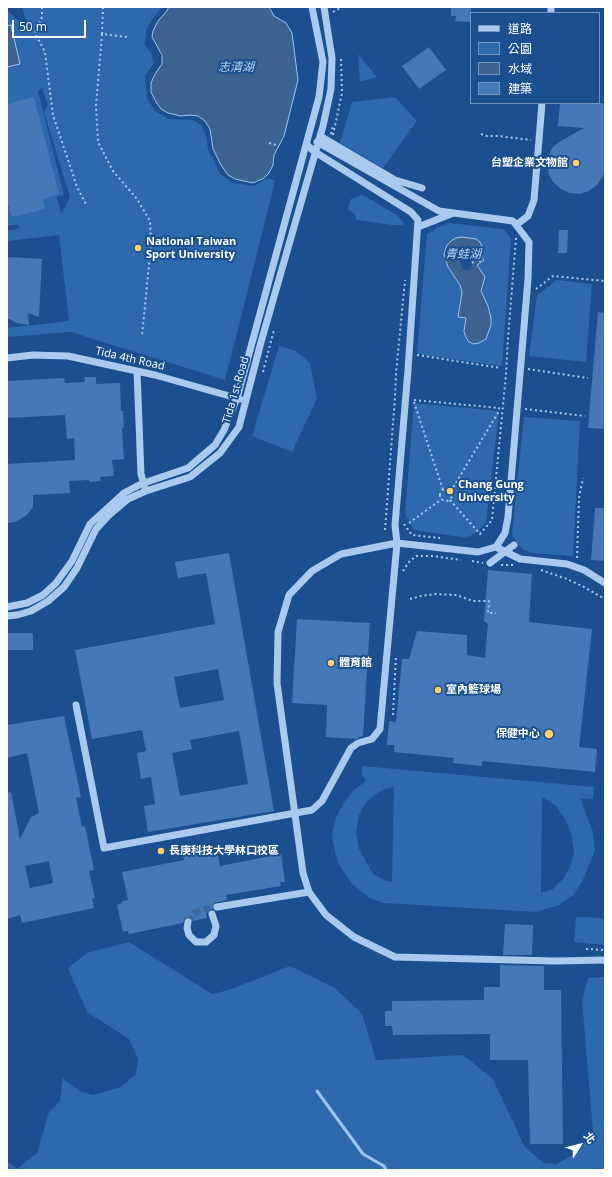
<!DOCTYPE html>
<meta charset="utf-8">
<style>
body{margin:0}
#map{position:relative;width:612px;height:1177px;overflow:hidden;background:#1b4f8f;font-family:"Open Sans","Noto Sans TC",sans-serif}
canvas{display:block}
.frame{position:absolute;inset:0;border:8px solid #fff;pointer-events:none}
.legend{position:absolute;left:470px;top:12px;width:130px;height:92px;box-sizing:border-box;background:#1b4f8f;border:1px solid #7695bc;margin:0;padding:5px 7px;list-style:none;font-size:12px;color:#fff}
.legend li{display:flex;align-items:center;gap:8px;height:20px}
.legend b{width:20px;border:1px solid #7695bc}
.north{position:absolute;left:560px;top:1125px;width:40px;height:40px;-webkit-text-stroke:3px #1b4f8f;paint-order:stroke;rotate:54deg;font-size:11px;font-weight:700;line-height:16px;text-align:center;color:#fff}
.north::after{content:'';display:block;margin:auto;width:14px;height:18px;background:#fff;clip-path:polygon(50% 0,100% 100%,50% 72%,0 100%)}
.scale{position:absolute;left:12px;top:20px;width:74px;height:18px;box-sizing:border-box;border:2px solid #fff;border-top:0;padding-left:5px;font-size:12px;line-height:14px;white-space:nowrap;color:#fff;-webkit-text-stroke:3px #1b4f8f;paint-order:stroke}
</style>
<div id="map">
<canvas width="612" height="1177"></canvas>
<div class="frame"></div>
<ul class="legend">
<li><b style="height:5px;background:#a9c9ee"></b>道路</li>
<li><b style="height:11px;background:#2e69ad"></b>公園</li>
<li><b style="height:11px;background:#3c6290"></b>水域</li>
<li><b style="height:11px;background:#4478b7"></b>建築</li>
</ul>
<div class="north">北</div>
<div class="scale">50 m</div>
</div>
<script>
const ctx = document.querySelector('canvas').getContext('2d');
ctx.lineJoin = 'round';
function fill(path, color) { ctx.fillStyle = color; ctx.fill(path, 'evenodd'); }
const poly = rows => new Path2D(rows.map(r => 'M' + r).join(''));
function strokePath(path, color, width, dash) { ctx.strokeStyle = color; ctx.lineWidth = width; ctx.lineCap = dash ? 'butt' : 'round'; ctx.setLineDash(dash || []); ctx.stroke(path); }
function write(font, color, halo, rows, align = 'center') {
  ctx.font = font + ' "Open Sans","Noto Sans TC",sans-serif'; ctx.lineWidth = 4; ctx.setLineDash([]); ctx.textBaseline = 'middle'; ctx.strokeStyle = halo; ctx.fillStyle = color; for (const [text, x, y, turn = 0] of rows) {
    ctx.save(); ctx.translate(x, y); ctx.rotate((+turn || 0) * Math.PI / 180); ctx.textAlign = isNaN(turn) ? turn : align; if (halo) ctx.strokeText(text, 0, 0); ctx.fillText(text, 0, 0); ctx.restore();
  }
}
const green = poly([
 [22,7,162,7,151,21,146,31,145,45,151,53,154,63,145,76,147,98,155,111,169,119,193,120,201,125,206,135,208,149,221,175,233,183,254,186,268,178,275,181,225,380,71,332,7,337,7,328,69,321,59,235,7,241,7,231,20,228,18,224,7,226,7,12,9,12,31,32,37,42,28,26],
 [42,88,48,105,44,112,70,197,61,214,57,197,64,195,38,91],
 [358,54,377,77,360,82],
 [395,97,417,121,383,168,340,143,352,102],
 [361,194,397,215,404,223,402,225,393,225,356,220,355,214,348,210,348,208,351,199,360,196],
 [450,223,503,229,511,238,502,366,417,354,427,234,438,227],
 [557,280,592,284,586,362,529,356,537,295],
 [279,346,296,351,310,363,317,398,292,452,252,436],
 [414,403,499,411,486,522,478,531,467,538,414,530,405,514],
 [524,417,580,421,573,556,532,553,524,550,518,544,512,535],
 [362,766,594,787,593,799,580,798,593,832,595,850,582,882,573,895,559,905,536,912,384,903,369,898,352,884,340,866,335,853,332,834,336,817,345,801,354,790,366,781,362,775],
 [394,787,392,882,384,880,373,874,359,849,356,833,359,815,366,803,377,793,385,789],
 [542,797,556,806,565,819,571,832,574,851,571,865,563,879,553,889,541,893],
 [576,917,605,918,605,945,574,942],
 [129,942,212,994,229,990,290,966,335,988,362,1014,376,1060,463,1055,492,1078,525,1147,544,1163,557,1164,577,1152,593,1132,582,1000,588,978,605,977,605,1170,7,1170,7,1161,17,1169,37,1153,49,1112,60,1101,63,1078,79,1091,93,1095,121,1087,136,1074,138,1059,129,1039,87,1012,68,968,87,953]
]);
const water = poly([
 [169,7,269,7,274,16,286,23,292,33,298,80,284,136,274,155,273,165,269,173,264,178,253,183,235,179,228,175,221,165,213,149,210,129,205,121,198,116,190,115,181,116,168,113,161,109,156,102,151,92,151,83,155,74,162,64,162,55,152,37,153,31,158,21,166,12,169,7],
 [11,25,20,64,7,67,7,26,11,25],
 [462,237,476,239,480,242,483,249,482,257,484,260,477,265,485,277,481,291,488,306,491,318,491,325,486,339,479,343,473,344,468,341,465,335,464,331,466,318,458,317,461,299,462,292,460,285,448,267,444,254,447,245,451,241,456,238,462,237]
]);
const pier = poly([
 [463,254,468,256,472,263,471,269,467,271,462,268,460,263,460,256]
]);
const stream = poly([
 [317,1091,363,1154,384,1166,386,1170]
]);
const building = poly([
 [451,7,471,7,470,22,455,21,456,16,451,16],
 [429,47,446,70,419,89,402,66],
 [34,97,59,194,43,199,45,209,12,217,9,206,7,206,7,104],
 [560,103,605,103,605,156,604,157,605,167,603,176,597,185,589,191,580,194,570,193,561,189,553,182,549,175,547,166,548,157,552,148,559,142,584,128,558,126],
 [559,230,568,230,567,253,558,253],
 [7,257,42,259,39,317,28,313,29,325,16,323,10,319,7,319],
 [598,312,605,313,605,429,588,428],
 [84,377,96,377,96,384,120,383,121,411,123,411,124,427,122,428,124,459,112,460,114,476,100,477,101,481,89,482,89,480,69,481,70,493,33,495,33,507,26,516,15,522,7,523,7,464,75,460,74,438,67,439,65,415,7,418,7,381,64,378,65,383,85,382],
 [595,508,605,508,605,561,591,560],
 [229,553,274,811,148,832,144,806,155,804,151,777,141,779,137,753,146,751,142,730,92,739,75,650,215,624,206,573,178,578,175,562],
 [218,669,224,700,180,708,174,677],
 [239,731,248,784,180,796,172,753,192,749,190,740],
 [488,570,532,574,529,622,592,629,579,747,597,749,595,772,482,761,482,766,453,763,454,758,394,752,394,745,387,745,389,721,396,722,402,659,409,659,417,631,467,635,467,655,485,658,488,624,484,621],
 [297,619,370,623,363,736,356,739,326,737,327,705,292,703],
 [7,633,33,633,33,650,7,650],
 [64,716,81,797,76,798,82,827,85,826,94,870,89,871,95,898,92,899,94,908,22,923,20,915,7,919,7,793,11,792,20,839,31,817,39,813,27,753,7,758,7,725],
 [49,861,53,883,30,888,25,866],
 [217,850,220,866,281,854,285,882,280,882,281,886,226,895,227,900,214,903,213,909,209,910,206,914,207,918,193,921,191,918,187,917,184,919,183,923,129,934,128,931,123,932,117,905,122,903,122,901,128,900,122,872,184,860,183,856],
 [505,924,533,925,532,955,503,955],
 [500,965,544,966,544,990,561,990,563,1144,530,1144,528,1060,490,1060,490,1034,393,1035,392,1026,385,1026,385,1011,392,1011,392,1001,484,1000,484,987,500,987]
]);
const minorTunnel = poly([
 [188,922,194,913,205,909,217,907]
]);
const path = poly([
 [42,7,42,17,35,33,45,52,53,115,77,187,87,206],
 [103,7,102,34,127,37],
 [333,12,342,7],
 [102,34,96,105,98,142,113,171,137,199,150,221,151,244,142,336],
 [331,134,333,125],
 [481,134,487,136,498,136,531,140],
 [333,135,342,93,341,59],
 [269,143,279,146],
 [472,263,478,258,481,262],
 [536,289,553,276,605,281],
 [417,355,501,368],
 [528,369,588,378],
 [263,372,274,330],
 [414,400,499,408,499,411,451,491],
 [414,402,443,490],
 [525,409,585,416],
 '440 495a6 6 0 1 1 12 0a6 6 0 1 1-12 0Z',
 [450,500,480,534,492,520,506,374,508,338,516,238],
 [409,523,442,499],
 [404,524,412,535,440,538],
 [385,530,395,397,396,373,405,280],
 [577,558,579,498,583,478],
 [472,561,483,563],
 [501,565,513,565],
 [541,570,567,579,584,587,605,599],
 [403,571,409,562,416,556,432,556,461,560],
 [410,599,421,596,434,594,456,595,473,601,489,601,488,613,496,613],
 [393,715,396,655],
 [586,949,605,950]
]);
const minor = poly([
 [551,13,551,7],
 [320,136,395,180,422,188],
 [317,142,439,211,513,221,529,242,528,279,508,517,505,533,496,547,478,552,397,543,341,554,312,571,289,595,278,632,277,683,303,873,309,892,326,915,354,937,395,957,555,961,605,960],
 [516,225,528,216,534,200,542,103],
 [418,227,451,214],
 [7,358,33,355,68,356,155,375,240,399],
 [137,371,141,474,145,488],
 [496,547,520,559,567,564,584,570,605,583],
 [490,563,514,545],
 [7,607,27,603,43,595,56,583,72,561,90,524,124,493,141,484,188,468,215,445,224,430,237,398,319,97,323,62,312,7],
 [7,616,17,615,31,611,48,601,64,587,77,568,96,529,109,515,128,499,146,491,190,477,220,453,239,427,261,342,323,126,331,89,332,58,324,7],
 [76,705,104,848,312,810,322,801,351,748,358,743,372,739,380,729,397,543,395,525,408,370,418,220,411,212,315,152,307,145],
 [217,907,309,892],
 [188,922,187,928,189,935,196,942,206,942,214,935,216,926,212,914]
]);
const markers = [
 [576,163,4,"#ffd166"],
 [138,248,4,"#ffd166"],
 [450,491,4,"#ffd166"],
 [331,663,4,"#ffd166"],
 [438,690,4,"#ffd166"],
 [549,734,5,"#ffd166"],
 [161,851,4,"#ffd166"]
];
const poiNames = [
 ["台塑企業文物館",568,163,"right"],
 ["National Taiwan",146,242],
 ["Sport University",146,255],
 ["Chang Gung",458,485],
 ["University",458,498],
 ["體育館",339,663],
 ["室內籃球場",446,690],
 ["保健中心",540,734,"right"],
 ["長庚科技大學林口校區",169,851]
];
const streetNames = [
 ["Tida 4th Road",130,359,13],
 ["Tida 1st Road",236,390,-74]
];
const waterNames = [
 ["志清湖",236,68],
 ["青蛙湖",463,255]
];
fill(green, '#2e69ad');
fill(water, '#3c6290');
strokePath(water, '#9cc4f0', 1);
fill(pier, '#1b4f8f');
strokePath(stream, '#9cc4f0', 3);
fill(building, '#4478b7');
strokePath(minorTunnel, '#3d69a0', 7, [7, 3.5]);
strokePath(path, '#a9c9ee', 2, [2, 3]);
strokePath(minor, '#a9c9ee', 7);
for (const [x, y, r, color] of markers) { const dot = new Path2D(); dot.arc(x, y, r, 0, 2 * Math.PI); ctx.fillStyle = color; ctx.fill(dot); strokePath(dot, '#1b4f8f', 1.5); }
write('bold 11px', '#fff', '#1b4f8f', poiNames, 'left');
write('11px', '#fff', '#1b4f8f', streetNames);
write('italic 12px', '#b5d3f5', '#1b4f8f', waterNames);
</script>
